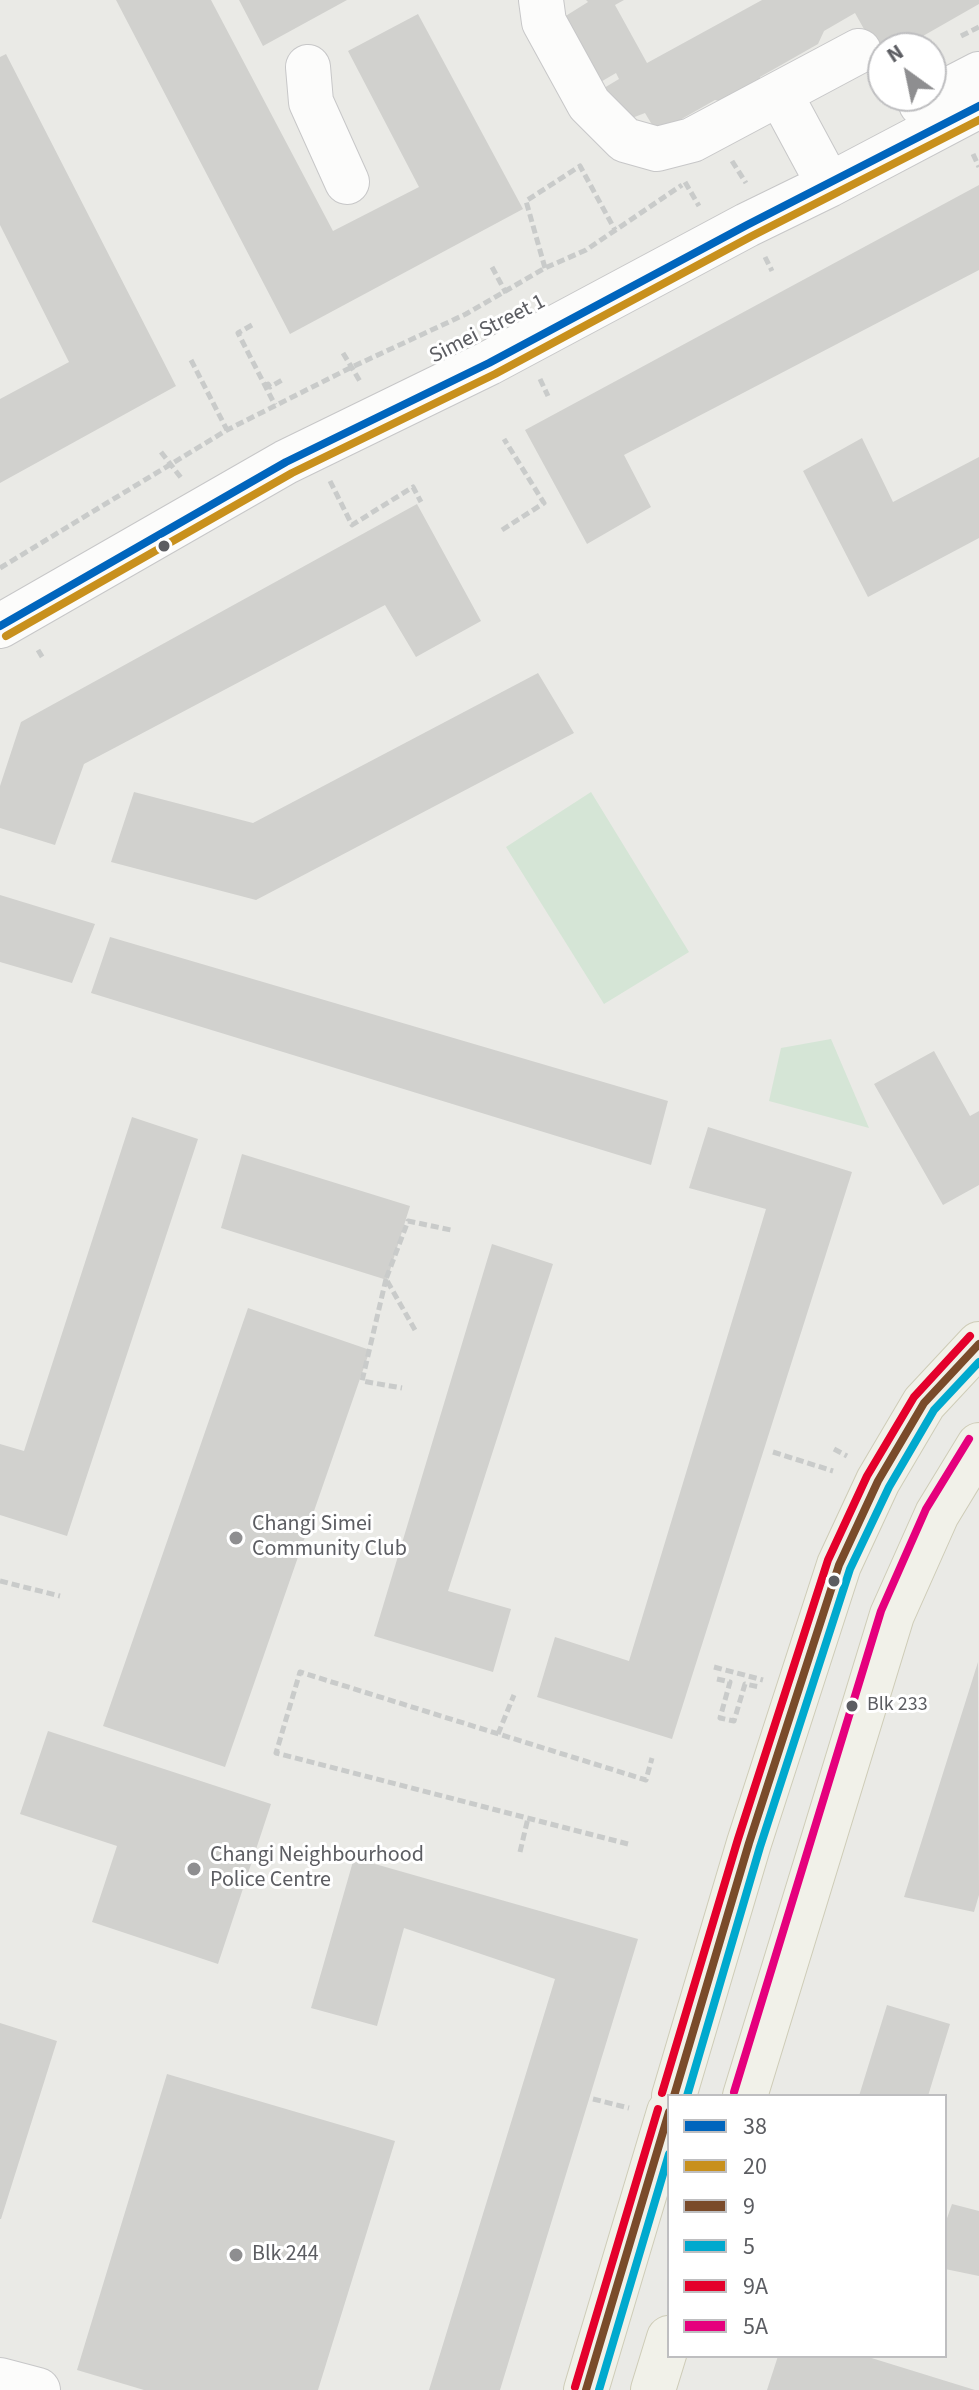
<!DOCTYPE html>
<style>
body{margin:0}
#map{position:relative;width:979px;height:2390px;overflow:hidden;background:#eaeae6;font-family:"Source Sans 3",sans-serif}
canvas{display:block}
.legend{position:absolute;left:667px;top:2094px;width:280px;height:264px;box-sizing:border-box;background:#fff;border:2px solid #bebec0;margin:0;padding:10px 14px;list-style:none;font-size:24px;color:#5c5d62}
.legend li{display:flex;align-items:center;gap:16px;height:40px}
.legend b{width:40px;border:2px solid #bebec0}
.north{position:absolute;left:867px;top:32px;width:80px;height:80px;box-sizing:border-box;background:#fff;border:2px solid #bebec0;border-radius:50%;rotate:327deg;font-size:22px;font-weight:700;line-height:32px;text-align:center;color:#5c5d62}
.north::after{content:'';display:block;margin:auto;width:28px;height:36px;background:#8e8e90;clip-path:polygon(50% 0,100% 100%,50% 72%,0 100%)}
</style>
<div id="map">
<canvas width="979" height="2390"></canvas>
<ul class="legend">
<li><b style="height:10px;background:#0065bd"></b>38</li>
<li><b style="height:10px;background:#c8901d"></b>20</li>
<li><b style="height:10px;background:#7a4b2a"></b>9</li>
<li><b style="height:10px;background:#00a9ce"></b>5</li>
<li><b style="height:10px;background:#e4002b"></b>9A</li>
<li><b style="height:10px;background:#e5007d"></b>5A</li>
</ul>
<div class="north">N</div>
</div>
<script>
const ctx = document.querySelector('canvas').getContext('2d');
ctx.lineJoin = 'round';
function fill(path, color) { ctx.fillStyle = color; ctx.fill(path, 'evenodd'); }
const poly = rows => new Path2D(rows.map(r => 'M' + r).join(''));
function strokePath(path, color, width, dash) { ctx.strokeStyle = color; ctx.lineWidth = width; ctx.lineCap = dash ? 'butt' : 'round'; ctx.setLineDash(dash || []); ctx.stroke(path); }
function write(font, color, halo, rows, align = 'center') {
  ctx.font = font + ' "Source Sans 3",sans-serif'; ctx.lineWidth = 6; ctx.setLineDash([]); ctx.textBaseline = 'middle'; ctx.strokeStyle = halo; ctx.fillStyle = color; for (const [text, x, y, turn = 0] of rows) {
    ctx.save(); ctx.translate(x, y); ctx.rotate((+turn || 0) * Math.PI / 180); ctx.textAlign = isNaN(turn) ? turn : align; if (halo) ctx.strokeText(text, 0, 0); ctx.fillText(text, 0, 0); ctx.restore();
  }
}
const green = poly([
 [591,792,689,952,604,1004,506,847],
 [831,1039,869,1128,769,1101,781,1048]
]);
const building = poly([
 [116,0,211,0,333,231,419,187,348,51,418,14,523,209,290,334],
 [239,0,347,0,263,46],
 [586,0,624,0,615,5,647,63,762,0,979,0,979,4,902,48,883,48,883,63,855,13,824,31,818,44,760,77,757,92,735,104,715,100,657,133,645,113,632,118,599,91,619,79,616,73,592,87,556,22,588,2],
 [6,54,176,386,0,483,0,399,69,362,0,225,0,57],
 [979,185,979,270,624,455,651,507,587,544,525,430],
 [862,438,893,502,979,457,979,538,868,597,803,471],
 [417,504,481,621,416,657,385,605,84,764,55,845,0,828,0,786,21,722],
 [538,673,574,733,256,900,111,862,134,792,253,823],
 [0,895,95,924,72,983,0,962],
 [110,937,668,1101,651,1165,91,993],
 [934,1051,970,1116,979,1111,979,1185,943,1205,874,1084],
 [132,1117,198,1139,67,1536,0,1515,0,1444,24,1451],
 [708,1127,852,1172,672,1739,537,1697,555,1637,629,1661,766,1209,689,1188],
 [242,1154,410,1206,387,1280,221,1228],
 [492,1244,553,1264,448,1591,511,1609,493,1672,374,1636],
 [248,1308,370,1350,225,1767,103,1726],
 [978,1662,979,1895,974,1912,904,1897],
 [48,1731,271,1804,218,1964,92,1922,117,1846,20,1814],
 [354,1858,638,1939,500,2390,429,2390,555,1979,404,1928,377,2026,311,2008],
 [887,2005,950,2024,928,2096,859,2096],
 [0,2023,57,2041,1,2219,0,2219],
 [167,2074,395,2141,318,2390,144,2390,77,2370],
 [952,2204,979,2211,979,2276,945,2269,945,2224],
 [778,2356,865,2356,975,2390,767,2390]
]);
const path = poly([
 [961,36,979,27],
 [973,154,979,167],
 [732,161,746,183],
 [685,182,699,206],
 [765,257,772,271],
 [492,267,506,293],
 [545,268,526,201,580,166,615,230],
 [252,325,238,333,275,405],
 [343,353,361,383],
 [191,360,227,430],
 [540,379,548,396],
 [265,385,268,384,270,387,284,379],
 [161,452,182,479],
 [330,481,352,525,413,487,421,502],
 [502,530,544,503,504,439],
 [0,568,227,430,352,367,466,314,545,268,586,250,682,185],
 [38,650,44,660],
 [386,1279,362,1381,402,1388],
 [415,1330,386,1279,408,1221,451,1230],
 [834,1449,847,1456],
 [773,1452,833,1471],
 [0,1581,60,1596],
 [714,1667,763,1680],
 [717,1679,730,1682,720,1718,734,1721,745,1684,760,1687],
 [498,1734,514,1695],
 [628,1844,276,1753,300,1672,646,1780,652,1758],
 [520,1852,528,1818],
 [593,2099,629,2108]
]);
const minor = poly([
 [541,0,544,22,589,104,625,140,657,149,692,140,859,51],
 [308,67,311,102,347,182],
 [780,94,829,185],
 [921,104,979,74],
 [0,626,286,462,489,363,747,225,829,185,979,106],
 [0,2380,38,2390]
]);
const major = poly([
 [674,2096,749,1843,839,1565,878,1481,924,1403,979,1344],
 [745,2096,892,1615,937,1514,979,1445],
 [586,2390,669,2112],
 [653,2390,669,2338]
]);
const bus1 = poly([
 [0,626,286,462,489,363,747,225,979,106]
]);
const bus2 = poly([
 [6,636,292,473,495,374,752,236,979,120]
]);
const bus3 = poly([
 [674,2096,749,1843,839,1565,878,1481,924,1403,979,1344],
 [586,2390,669,2112]
]);
const bus4 = poly([
 [687,2096,760,1847,850,1569,889,1487,934,1410,979,1362],
 [599,2390,669,2154]
]);
const bus5 = poly([
 [662,2093,738,1839,828,1560,867,1476,914,1397,970,1336],
 [575,2387,658,2109]
]);
const bus6 = poly([
 [734,2092,881,1611,926,1509,969,1439]
]);
const markers = [
 [164,546,7,"#5c5d62"],
 [236,1538,8,"#8e8e90"],
 [834,1581,7,"#5c5d62"],
 [852,1706,7,"#5c5d62"],
 [194,1869,8,"#8e8e90"],
 [236,2255,8,"#8e8e90"]
];
const busNames = [
 ["Blk 233",867,1706]
];
const streetNames = [
 ["Simei Street 1",488,330,-27]
];
const poiNames = [
 ["Changi Simei",252,1525],
 ["Community Club",252,1550],
 ["Changi Neighbourhood",210,1856],
 ["Police Centre",210,1881],
 ["Blk 244",252,2255]
];
fill(green, '#d5e5d6');
fill(building, '#d1d1ce');
strokePath(minor, '#c7c7c8', 46);
strokePath(major, '#ceccb7', 46);
strokePath(path, '#c9cbca', 5, [8, 4]);
strokePath(minor, '#fcfcfb', 44);
strokePath(major, '#f1f1e9', 44);
strokePath(bus1, '#0065bd', 8);
strokePath(bus2, '#c8901d', 8);
strokePath(bus3, '#7a4b2a', 8);
strokePath(bus4, '#00a9ce', 8);
strokePath(bus5, '#e4002b', 8);
strokePath(bus6, '#e5007d', 8);
for (const [x, y, r, color] of markers) { const dot = new Path2D(); dot.arc(x, y, r, 0, 2 * Math.PI); ctx.fillStyle = color; ctx.fill(dot); strokePath(dot, '#fff', 3); }
write('20px', '#5c5d62', '#fff', busNames, 'left');
write('22px', '#5c5d62', '#fff', streetNames);
write('22px', '#5c5d62', '#fff', poiNames, 'left');
</script>
